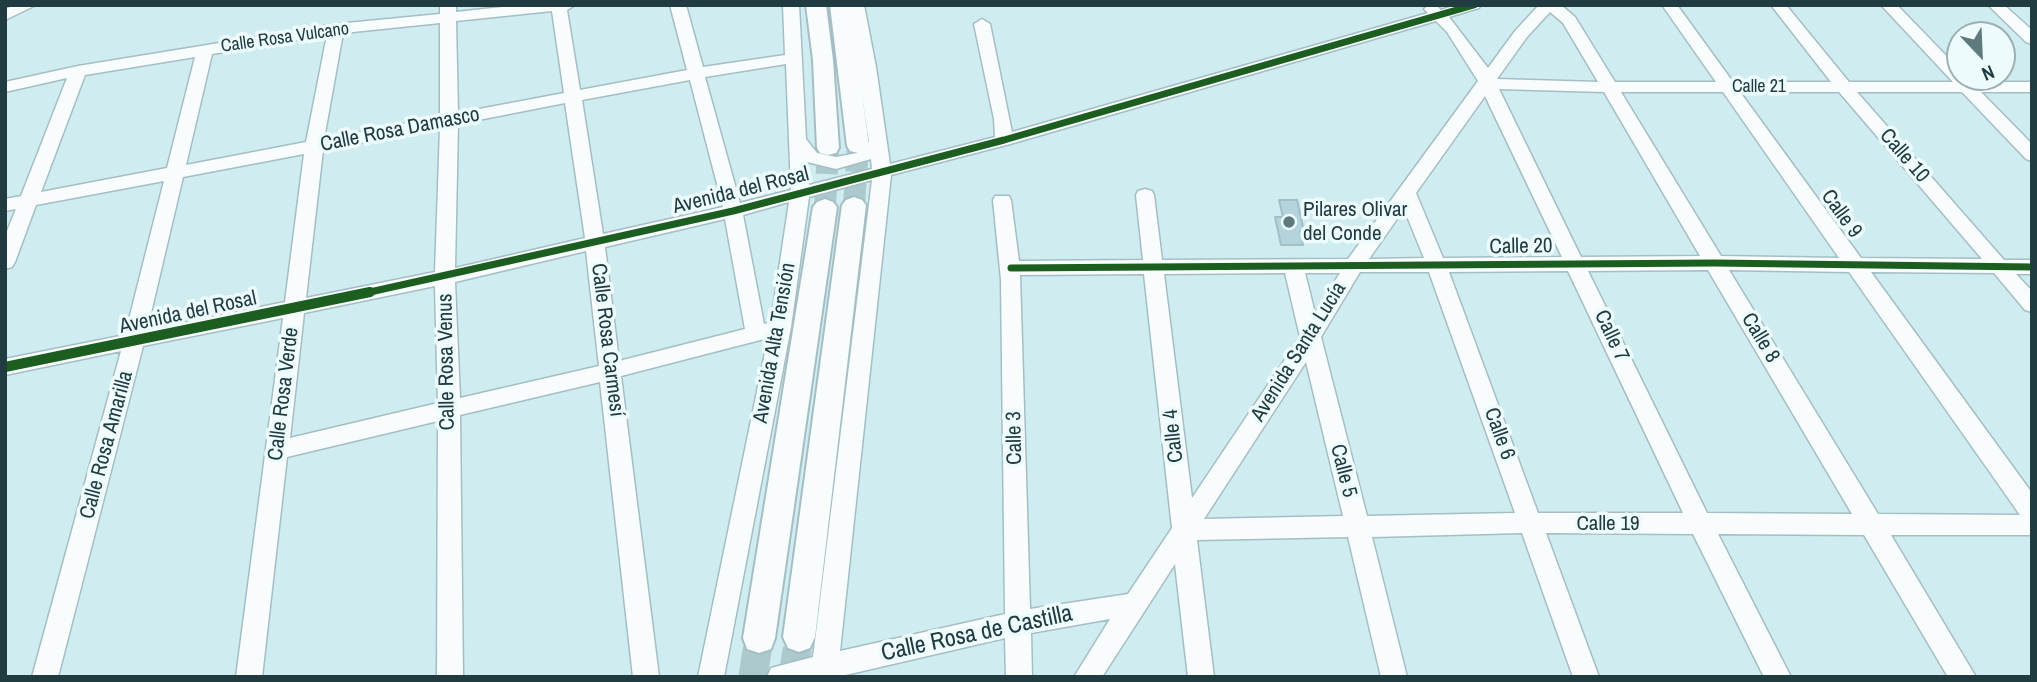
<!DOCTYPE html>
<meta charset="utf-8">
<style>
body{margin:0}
#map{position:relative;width:2037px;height:682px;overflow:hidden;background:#cfecf1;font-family:"Archivo Narrow",sans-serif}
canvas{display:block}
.frame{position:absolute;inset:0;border:7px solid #213c41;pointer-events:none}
.north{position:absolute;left:1946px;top:21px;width:70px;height:70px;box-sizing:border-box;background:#eefbfd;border:2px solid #9cafb2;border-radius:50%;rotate:157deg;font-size:19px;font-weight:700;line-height:28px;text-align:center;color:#213c41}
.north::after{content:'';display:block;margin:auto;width:24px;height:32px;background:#5e7a7f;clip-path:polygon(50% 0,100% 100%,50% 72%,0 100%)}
</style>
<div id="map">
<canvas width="2037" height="682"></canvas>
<div class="frame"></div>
<div class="north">N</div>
</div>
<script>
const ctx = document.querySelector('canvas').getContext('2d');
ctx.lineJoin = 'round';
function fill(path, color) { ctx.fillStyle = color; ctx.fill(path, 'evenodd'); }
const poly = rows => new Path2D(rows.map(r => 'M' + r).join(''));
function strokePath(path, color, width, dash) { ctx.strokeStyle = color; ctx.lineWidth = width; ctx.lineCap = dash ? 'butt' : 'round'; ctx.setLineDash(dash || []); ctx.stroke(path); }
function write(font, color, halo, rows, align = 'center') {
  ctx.font = font + ' "Archivo Narrow",sans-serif'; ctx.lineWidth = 7; ctx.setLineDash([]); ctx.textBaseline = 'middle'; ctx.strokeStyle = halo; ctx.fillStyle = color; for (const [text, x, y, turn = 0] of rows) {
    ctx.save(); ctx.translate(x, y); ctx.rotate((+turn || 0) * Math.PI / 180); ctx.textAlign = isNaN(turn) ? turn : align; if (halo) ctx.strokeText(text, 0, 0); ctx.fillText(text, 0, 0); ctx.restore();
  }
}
const building = poly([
 [1279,200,1297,200,1304,231,1300,231,1303,245,1281,245,1275,217,1283,217,1279,200]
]);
const majorTunnelFar1 = poly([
 [854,205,858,146],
 [825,207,828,148]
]);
const majorTunnel = poly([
 [753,677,759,638],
 [793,677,799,637]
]);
const minor = poly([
 [15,5,36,5,5,20,5,9,15,5],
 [440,5,456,5,456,12,521,5,575,5,567,10,580,90,687,70,670,5,686,5,703,67,785,55,783,5,799,5,806,139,817,153,836,157,857,153,869,142,848,5,864,5,876,67,890,164,995,137,994,119,974,24,982,19,990,24,1012,132,1428,13,1424,9,1429,5,1437,6,1441,10,1456,5,1481,5,1479,8,1449,17,1488,68,1515,31,1539,5,1561,5,1575,17,1615,82,1716,82,1662,5,1677,5,1733,82,1831,82,1771,5,1786,5,1849,82,1953,82,1881,5,1897,5,1960,70,1960,77,1966,77,1971,82,2032,82,2032,92,1981,92,2032,144,2032,161,2026,159,1962,92,1857,92,2004,260,2032,260,2032,274,2016,274,2032,291,2032,312,2025,310,1994,273,1871,272,2032,493,2032,535,1891,535,1976,677,1948,677,1864,535,1718,534,1791,677,1764,677,1693,534,1546,533,1599,677,1573,677,1522,533,1372,537,1407,677,1381,677,1348,537,1197,540,1214,677,1188,677,1175,564,1102,677,1074,677,1110,619,1031,633,1032,677,1006,677,1005,638,837,677,767,677,771,668,813,657,872,180,809,197,791,327,724,677,698,677,768,338,621,376,659,677,633,677,600,382,460,415,463,677,437,677,438,421,287,457,262,677,236,677,283,318,143,346,58,677,32,677,121,351,5,375,5,359,125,335,164,181,36,205,15,262,12,267,5,269,5,236,16,209,5,211,5,199,21,196,67,78,5,92,5,82,78,66,336,24,440,14,440,5],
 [552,11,564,93,458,113,456,21,552,11],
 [1550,12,1563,23,1598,82,1497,79,1527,37,1550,12],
 [1436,21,1447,32,1478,81,1348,259,1162,260,1154,195,1152,191,1145,189,1138,191,1136,195,1143,260,1019,261,1011,200,1009,196,995,196,993,200,1001,280,1005,614,840,651,891,175,1010,144,1436,21],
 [440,23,440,117,324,139,343,33,440,23],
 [327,35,306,142,186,165,212,54,327,35],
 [195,57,167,168,41,192,85,75,195,57],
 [786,64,791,190,740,203,705,77,786,64],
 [690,80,723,207,603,234,582,100,690,80],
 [1499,89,1604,92,1700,256,1581,257,1499,89],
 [1621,92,1723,92,1839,258,1721,256,1621,92],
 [1740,92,1839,92,1982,259,1861,258,1740,92],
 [1485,96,1562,257,1443,258,1416,193,1485,96],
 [565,103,585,238,455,268,458,124,565,103],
 [440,128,435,272,306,298,323,150,440,128],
 [304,154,285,302,147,330,183,177,304,154],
 [871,159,872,169,809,185,807,162,836,169,871,159],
 [789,202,771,322,764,324,743,215,789,202],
 [1404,209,1424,258,1369,259,1404,209],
 [725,219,745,329,619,361,605,247,725,219],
 [586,251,599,366,460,398,455,282,586,251],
 [1708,270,1852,514,1707,513,1588,271,1708,270],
 [1729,270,1849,272,2020,515,1878,514,1729,270],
 [1568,271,1683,513,1538,513,1449,272,1568,271],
 [1360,272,1429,272,1515,513,1367,516,1321,337,1360,272],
 [1285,273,1300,337,1192,498,1164,274,1285,273],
 [1305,273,1340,273,1315,313,1305,273],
 [1144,274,1172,528,1128,594,1030,609,1020,275,1144,274],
 [435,286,438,403,290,438,304,313,435,286],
 [1306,362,1343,516,1204,519,1306,362],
 [1988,5,2004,5,2032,30,2032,44,2026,42,1988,5]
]);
const major = poly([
 [806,5,826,5,833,60,839,148,836,153,828,155,820,153,817,148,813,60,806,5],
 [830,5,850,5,869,146,866,151,858,153,850,151,847,146,830,5],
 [854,197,862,200,866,205,815,637,810,648,799,652,788,648,783,637,842,205,846,200,854,197],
 [825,199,833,202,837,207,775,638,771,649,759,653,747,649,743,638,813,207,817,202,825,199]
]);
const cyclewayFar1 = poly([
 [1011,268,1714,263,2032,267],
 [361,294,733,211,1004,140,1474,5]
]);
const cycleway = poly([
 [5,367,370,292]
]);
const markers = [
 [1289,222,7,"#5e7a7f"]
];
const farStreetnames = [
 ["Calle Rosa Vulcano",285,38,-8],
 ["Calle 21",1759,87]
];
const streetNames = [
 ["Calle Rosa Damasco",400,130,-11],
 ["Calle 10",1904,156,49],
 ["Avenida del Rosal",741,191,-14],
 ["Calle 9",1841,214,54],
 ["Calle 20",1521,247,-1],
 ["Avenida del Rosal",188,313,-12],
 ["Calle 7",1611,336,65],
 ["Calle 8",1760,338,59],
 ["Calle Rosa Carmesí",607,340,83],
 ["Avenida Alta Tensión",775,343,-80],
 ["Avenida Santa Lucía",1299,352,-58],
 ["Calle Rosa Venus",447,362,-91],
 ["Calle Rosa Verde",284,394,-83],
 ["Calle 6",1499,434,70],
 ["Calle 4",1174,436,-96],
 ["Calle 3",1015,438,-91],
 ["Calle Rosa Amarilla",107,445,-75],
 ["Calle 5",1343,471,76],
 ["Calle 19",1608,524]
];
const poiNames = [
 ["Pilares Olivar",1303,210],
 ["del Conde",1303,234]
];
const nearStreetnames = [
 ["Calle Rosa de Castilla",977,634,-12]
];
fill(building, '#b3d3dd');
strokePath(building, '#a5bdc4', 2);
strokePath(majorTunnelFar1, '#acc9ce', 22, [22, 11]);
strokePath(majorTunnel, '#acc9ce', 29, [29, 15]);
strokePath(minor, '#a5bec3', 3);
strokePath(major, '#a5bec3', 4);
fill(minor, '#f8fcfd');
fill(major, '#f8fcfd');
strokePath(cyclewayFar1, '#1b5e20', 7);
strokePath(cycleway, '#1b5e20', 10);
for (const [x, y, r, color] of markers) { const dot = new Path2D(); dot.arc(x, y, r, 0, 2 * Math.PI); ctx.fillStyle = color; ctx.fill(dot); strokePath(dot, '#eefbfd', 2.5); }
write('18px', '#213c41', '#eefbfd', farStreetnames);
write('21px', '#213c41', '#eefbfd', streetNames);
write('21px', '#213c41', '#eefbfd', poiNames, 'left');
write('24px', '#213c41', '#eefbfd', nearStreetnames);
</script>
